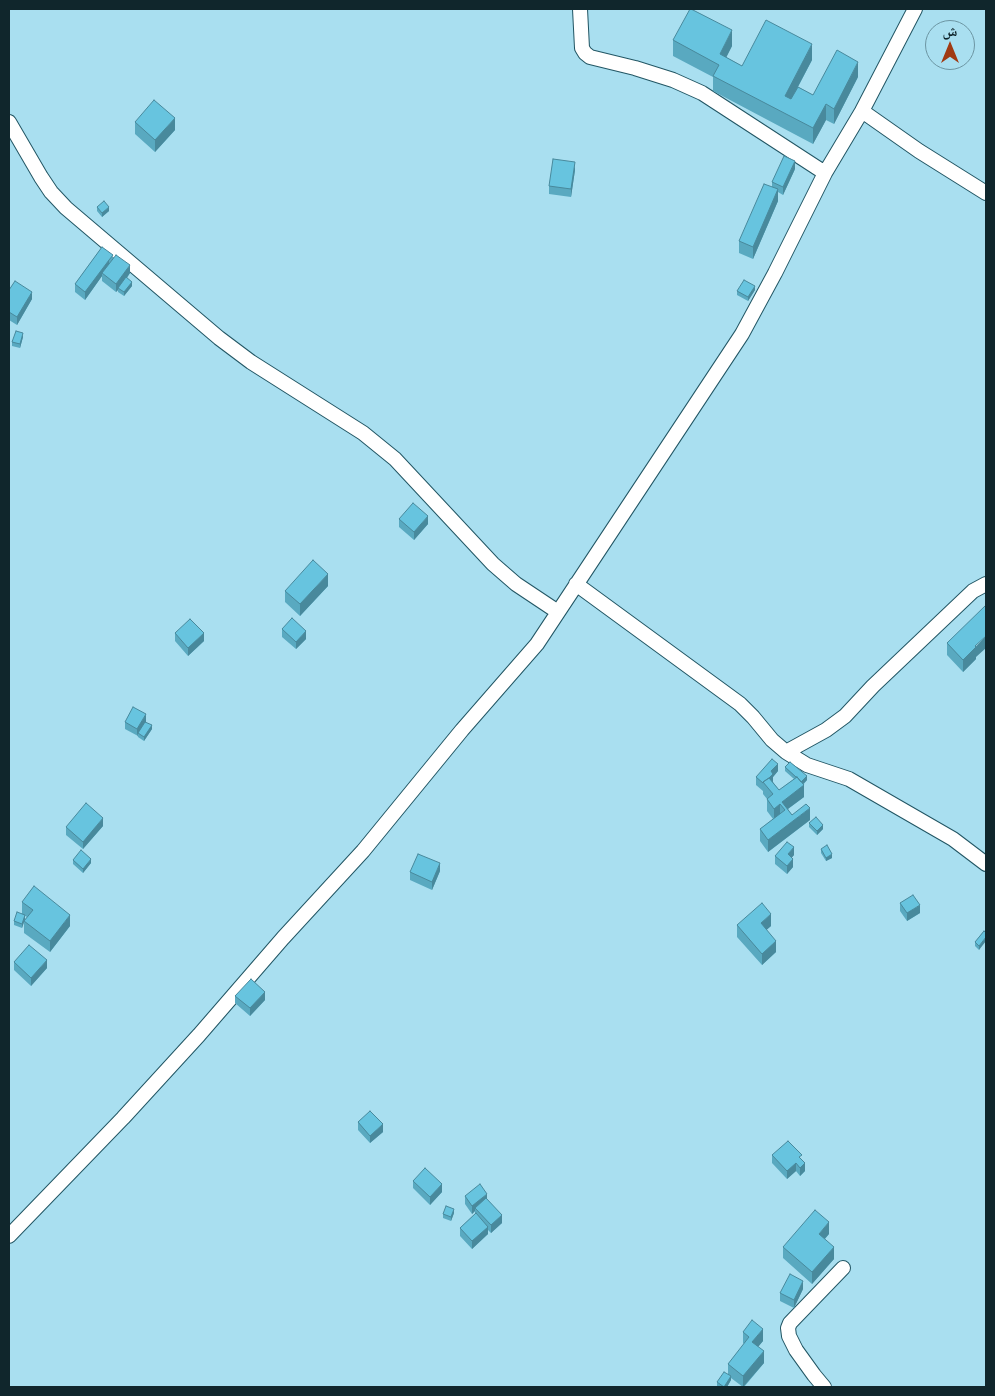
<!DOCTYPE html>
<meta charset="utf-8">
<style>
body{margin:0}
#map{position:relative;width:995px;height:1396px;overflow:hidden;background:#a9dff0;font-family:"Roboto Condensed","Noto Naskh Arabic",sans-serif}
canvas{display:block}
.frame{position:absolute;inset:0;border:10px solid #10262c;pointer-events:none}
.north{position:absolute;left:925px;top:20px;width:50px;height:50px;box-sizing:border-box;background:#a9dff0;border:1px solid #6c95a2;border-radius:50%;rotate:0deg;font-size:14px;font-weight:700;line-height:20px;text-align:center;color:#10262c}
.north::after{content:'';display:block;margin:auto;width:18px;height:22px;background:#a03a12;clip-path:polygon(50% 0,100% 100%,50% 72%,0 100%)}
</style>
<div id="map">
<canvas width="995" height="1396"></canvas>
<div class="frame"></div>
<div class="north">ش</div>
</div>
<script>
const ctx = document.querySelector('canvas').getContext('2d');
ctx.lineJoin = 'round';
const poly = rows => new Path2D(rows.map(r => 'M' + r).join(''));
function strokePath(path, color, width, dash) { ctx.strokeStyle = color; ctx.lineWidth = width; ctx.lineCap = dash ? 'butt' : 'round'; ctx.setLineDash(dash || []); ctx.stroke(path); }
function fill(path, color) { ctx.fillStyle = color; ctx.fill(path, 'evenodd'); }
const minor = poly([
 [580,9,582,48,585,53,590,57,635,68,673,80,702,93,825,173],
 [862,111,919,151,986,193],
 [9,122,41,177,51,192,66,208,219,338,251,362,363,433,395,459,493,564,516,584,558,612],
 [576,584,740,704,753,717,772,740,786,752,826,730,845,716,873,686,973,591,986,584],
 [786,752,807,765,849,779,953,839,986,864],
 [9,1236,123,1118,199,1035,283,938,363,851,462,730,537,644,742,334,775,273,825,173,862,111,915,9],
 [824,1387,814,1375,796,1350,789,1336,788,1328,790,1323,843,1268]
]);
const wall = poly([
 [673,40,732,46,726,57,742,66,812,60,798,87,813,95,858,77,834,124,826,120,813,144,713,91,713,77,673,56],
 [135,122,175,130,155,152,135,134],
 [795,169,783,195,778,192,778,201,753,259,739,253,739,241,772,187,772,182],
 [575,170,571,197,549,194,549,186],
 [97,207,109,211,102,217,97,211],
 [102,247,130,273,127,278,132,286,124,296,118,292,118,290,116,292,102,281,102,276,85,300,75,292,75,284],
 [9,290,32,299,17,325,9,320],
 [755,290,748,301,737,295,737,291],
 [23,337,20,348,12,346,12,342],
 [399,519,428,524,414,540,399,527],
 [328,586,300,616,285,602,285,591],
 [282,629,306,639,296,649,282,637],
 [175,633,204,641,188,656,175,641],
 [947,643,976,657,976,659,963,672,947,655],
 [125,722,146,722,152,729,144,741,138,737,138,736,125,729],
 [785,767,807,780,803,785,804,797,788,809,792,815,810,820,768,852,760,841,760,829,773,819,767,811,767,799,763,794,763,791,756,785,756,777,778,771,773,777,773,782,779,790,794,779,785,771],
 [809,823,823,829,817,835,809,827],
 [103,826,83,849,66,835,66,827],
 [821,849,832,858,826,861,821,853],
 [794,855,791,858,793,867,787,874,775,864,775,856],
 [73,860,91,863,83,873,73,864],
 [440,871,432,890,410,880,410,872],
 [22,902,70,926,50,952,24,933,24,921,27,917,25,916,25,919,22,928,14,925,14,921,22,913],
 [900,903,920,913,907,921,900,911],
 [737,925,771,926,766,930,776,952,762,965,737,937],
 [984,931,979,950,975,946,975,942],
 [14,962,47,968,31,986,14,970],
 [235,996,265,1000,250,1016,235,1003],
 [358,1122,383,1132,370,1143,358,1130],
 [772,1155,802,1160,805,1171,800,1176,796,1171,787,1179,772,1163],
 [413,1181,442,1192,430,1205,413,1188],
 [465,1196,487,1199,502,1223,491,1233,488,1230,488,1234,472,1249,460,1236,460,1228,475,1214,475,1211,472,1214,465,1204],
 [454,1213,451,1221,443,1218,443,1214],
 [829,1234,825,1239,834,1259,812,1284,783,1258,783,1247],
 [803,1289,794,1308,780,1301,780,1293],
 [743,1332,763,1341,758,1347,764,1363,744,1387,743,1387,731,1378,731,1380,727,1387,719,1387,717,1386,717,1382,728,1374,728,1364,744,1344,743,1343]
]);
const shadedWall = poly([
 [732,30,732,46,720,70,720,54],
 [812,44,812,60,785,111,785,96],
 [858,62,858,77,834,124,834,109],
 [826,104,826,120,813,144,813,128],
 [175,118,175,130,155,152,155,140],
 [795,161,795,169,783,195,783,187],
 [575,162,575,170,571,197,571,189],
 [778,189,778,201,753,259,753,247],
 [109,207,109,211,102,217,102,213],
 [109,260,109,268,102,273,102,276,85,300,85,292],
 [130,265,130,273,119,288,118,288,118,290,116,292,116,284],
 [132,282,132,286,124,296,124,292],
 [755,286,755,290,748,301,748,297],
 [32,292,32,299,17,325,17,317],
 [23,333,23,337,20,348,20,344],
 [428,516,428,524,414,540,414,532],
 [328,574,328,586,300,616,300,604],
 [306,631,306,639,296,649,296,642],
 [204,633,204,641,188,656,188,648],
 [986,636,986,648,976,657,976,659,963,672,963,660],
 [146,714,146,722,138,733,137,737,137,729],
 [152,725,152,729,144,741,144,737],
 [778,764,778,771,773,777,773,782,768,788,771,771],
 [807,776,807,780,801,786,801,782],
 [804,785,804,797,785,811,782,802],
 [780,804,780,815,774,820,774,809],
 [810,808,810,820,768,852,768,840],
 [103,818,103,826,83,849,83,842],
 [823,825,823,829,817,835,817,831],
 [794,847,794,855,788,862,788,854],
 [832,854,832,858,826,861,826,858],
 [91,859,91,863,83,873,83,869],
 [793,859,793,867,787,874,787,866],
 [440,863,440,871,432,890,432,882],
 [920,905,920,913,907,921,907,913],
 [771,914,771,926,761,935,761,923],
 [25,915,25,919,22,928,22,924],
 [70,915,70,926,50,952,50,941],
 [986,937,986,941,979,950,979,946],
 [776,941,776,952,762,965,762,954],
 [47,960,47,968,31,986,31,978],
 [265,992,265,1000,250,1016,250,1008],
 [383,1124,383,1132,370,1143,370,1136],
 [796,1163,796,1171,787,1179,787,1171],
 [805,1163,805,1171,800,1176,800,1168],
 [442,1184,442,1192,430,1205,430,1197],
 [487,1194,487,1202,475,1208,475,1211,472,1214,472,1206],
 [454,1209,454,1213,451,1221,451,1217],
 [502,1215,502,1223,491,1233,491,1225],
 [829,1222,829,1234,819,1245,819,1234],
 [488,1227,488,1234,472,1249,472,1241],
 [834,1247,834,1259,812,1284,812,1272],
 [803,1281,803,1289,794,1308,794,1300],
 [763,1329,763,1341,752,1354,752,1342],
 [764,1351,764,1363,743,1387,743,1376],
 [731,1376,731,1380,727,1387,724,1387]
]);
const building = poly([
 [690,9,691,9,732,30,720,54,742,66,766,20,812,44,785,96,791,99,798,87,813,95,837,50,858,62,834,109,826,104,813,128,713,76,719,65,673,40,690,9],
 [154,100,175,118,155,140,135,122,154,100],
 [784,156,795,161,783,187,772,182,784,156],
 [553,159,575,162,571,189,549,186,553,159],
 [764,184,778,189,753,247,739,241,764,184],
 [104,201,109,207,102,213,97,207,104,201],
 [102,247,113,255,109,260,85,292,75,284,102,247],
 [116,255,130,265,116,284,102,273,116,255],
 [126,277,132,282,124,292,118,288,126,277],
 [744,280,755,286,748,297,737,291,744,280],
 [15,281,32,292,17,317,9,312,9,290,15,281],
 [16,331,23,333,20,344,12,342,16,331],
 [413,503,428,516,414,532,399,519,413,503],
 [313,560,328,574,300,604,285,591,313,560],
 [986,605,986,636,975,646,976,647,963,660,947,643,986,605],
 [292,618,306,631,296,642,282,629,292,618],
 [190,619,204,633,188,648,175,633,190,619],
 [133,707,146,714,137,729,125,722,133,707],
 [145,722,152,725,144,737,138,733,145,722],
 [772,759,778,764,771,771,773,774,769,778,763,782,763,783,756,777,772,759],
 [790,762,807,776,801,782,797,777,796,777,785,767,790,762],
 [797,777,804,785,782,802,792,815,806,804,810,808,768,840,760,829,785,810,780,804,774,809,767,799,773,794,763,782,769,778,779,790,797,777],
 [86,803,103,818,83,842,66,827,86,803],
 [816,817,823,825,817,831,809,823,816,817],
 [787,842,794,847,788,854,793,859,787,866,775,856,787,842],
 [827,845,832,854,826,858,821,849,827,845],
 [81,850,91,859,83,869,73,860,81,850],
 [418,854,440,863,432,882,410,872,418,854],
 [34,886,70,915,50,941,24,921,33,910,22,902,34,886],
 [913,895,920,905,907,913,900,903,913,895],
 [762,903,771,914,761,923,776,941,762,954,737,925,762,903],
 [17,912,25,915,22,924,14,921,17,912],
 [984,931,986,933,986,937,979,946,975,942,984,931],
 [29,945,47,960,31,978,14,962,29,945],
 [251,979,265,992,250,1008,235,996,251,979],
 [370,1111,383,1124,370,1136,358,1122,370,1111],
 [788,1141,802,1155,799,1157,805,1163,800,1168,796,1163,787,1171,772,1155,788,1141],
 [425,1168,442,1184,430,1197,413,1181,425,1168],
 [480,1184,487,1194,472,1206,465,1196,480,1184],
 [486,1198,502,1215,491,1225,475,1208,486,1198],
 [446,1206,454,1209,451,1217,443,1214,446,1206],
 [815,1210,829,1222,819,1234,834,1247,812,1272,783,1247,815,1210],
 [476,1213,488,1227,472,1241,460,1228,476,1213],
 [790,1274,803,1281,794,1300,780,1293,790,1274],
 [752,1320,763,1329,752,1342,764,1351,743,1376,728,1364,749,1337,743,1332,752,1320],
 [724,1372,731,1376,724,1387,717,1382,724,1372]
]);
strokePath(minor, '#225664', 16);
strokePath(minor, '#fff', 14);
fill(wall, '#59a9c0');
fill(shadedWall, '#48899c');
fill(building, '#67c4df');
strokePath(building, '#48899c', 1);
</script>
